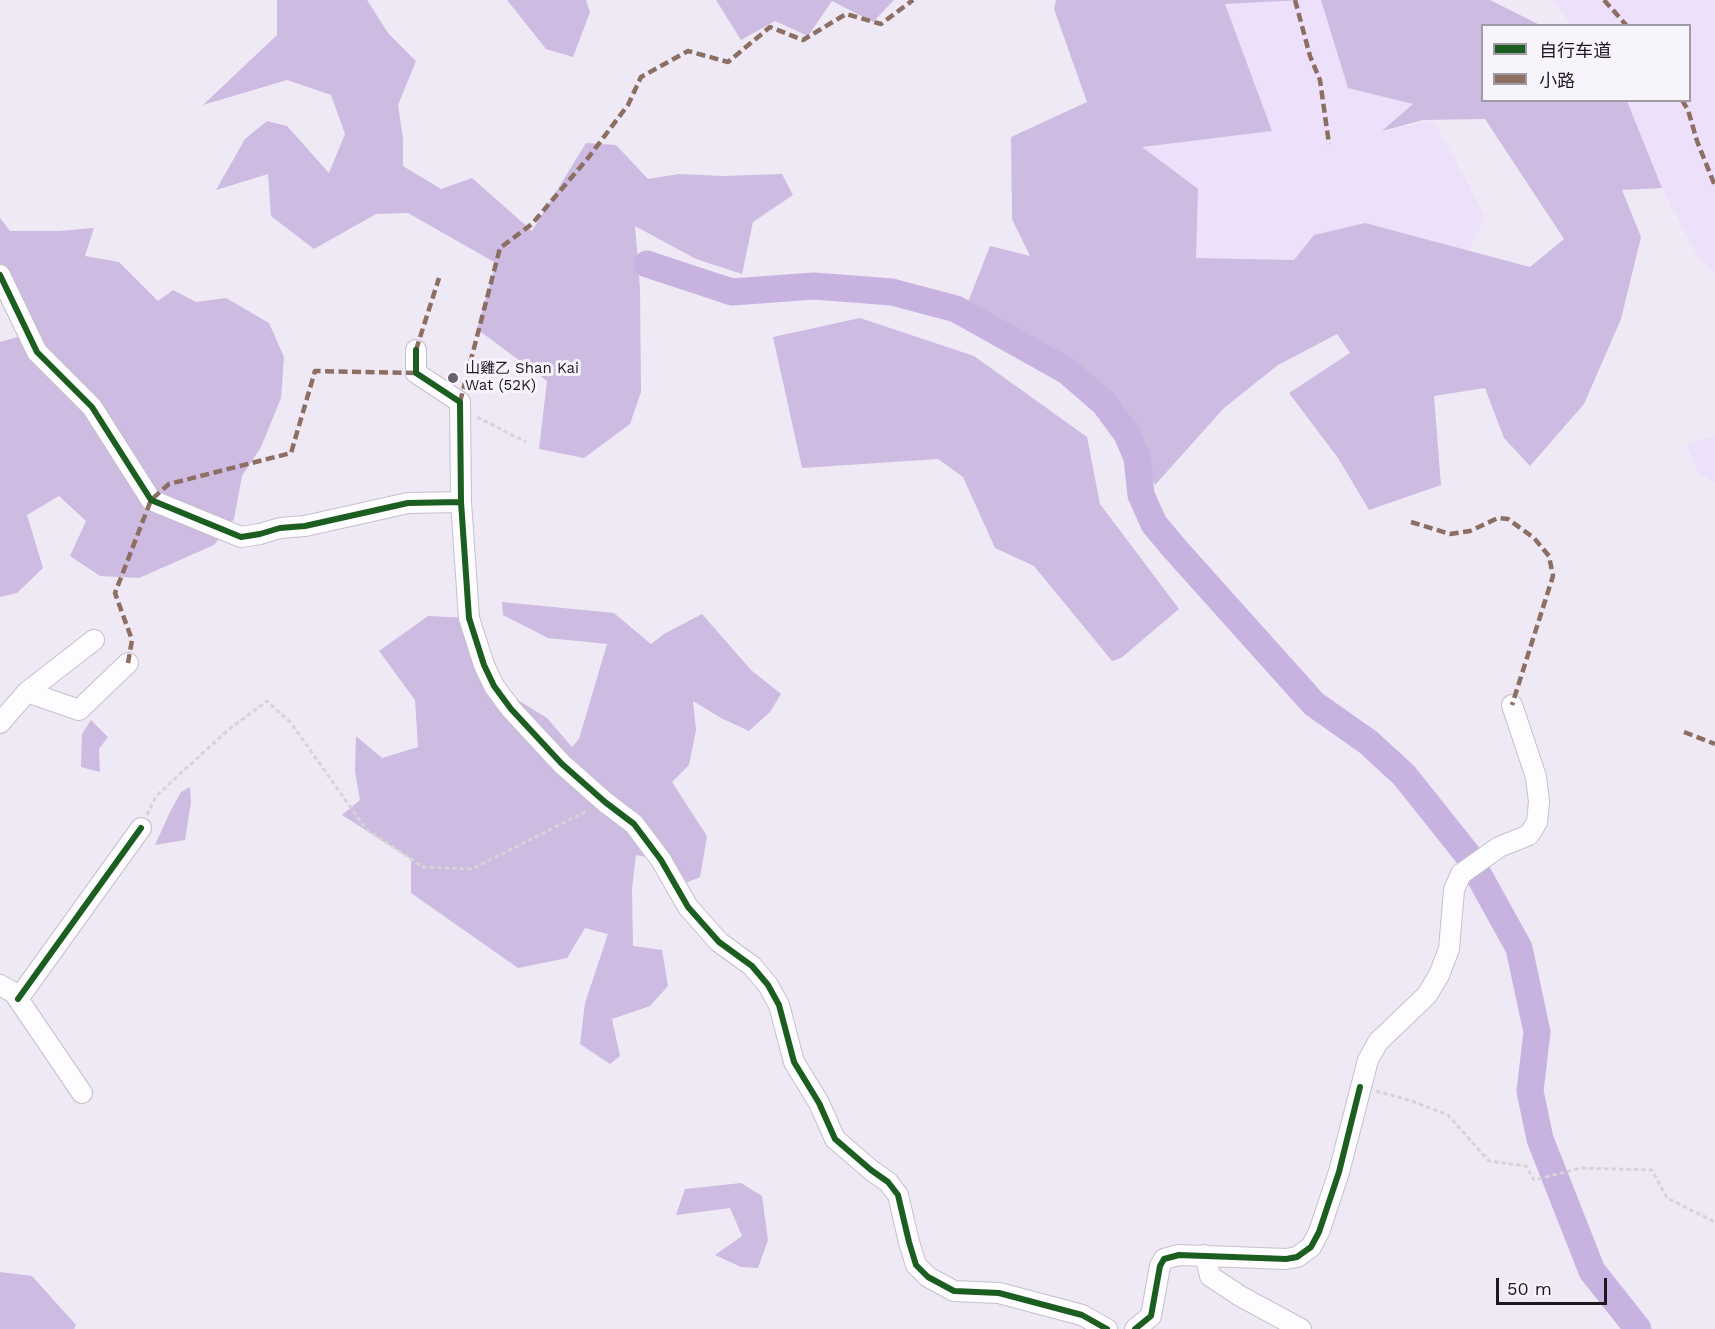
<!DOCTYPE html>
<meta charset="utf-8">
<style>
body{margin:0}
#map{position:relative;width:1715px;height:1329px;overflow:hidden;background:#efe9f6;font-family:"Work Sans","Noto Sans SC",sans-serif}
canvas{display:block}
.legend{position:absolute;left:1481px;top:24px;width:210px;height:78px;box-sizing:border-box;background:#f7f4fb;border:2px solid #a09ca5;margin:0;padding:8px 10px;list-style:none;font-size:18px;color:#1d1823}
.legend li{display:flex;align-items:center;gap:12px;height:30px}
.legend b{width:30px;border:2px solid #a09ca5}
.scale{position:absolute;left:1496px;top:1278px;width:111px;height:27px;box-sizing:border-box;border:3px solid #1d1823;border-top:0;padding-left:8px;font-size:18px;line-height:21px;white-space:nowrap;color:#1d1823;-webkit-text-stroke:4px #f7f4fb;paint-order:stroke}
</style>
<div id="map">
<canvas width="1715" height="1329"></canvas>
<ul class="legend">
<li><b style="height:8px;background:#1b5e20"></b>自行车道</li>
<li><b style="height:8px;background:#8d6e63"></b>小路</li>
</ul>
<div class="scale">50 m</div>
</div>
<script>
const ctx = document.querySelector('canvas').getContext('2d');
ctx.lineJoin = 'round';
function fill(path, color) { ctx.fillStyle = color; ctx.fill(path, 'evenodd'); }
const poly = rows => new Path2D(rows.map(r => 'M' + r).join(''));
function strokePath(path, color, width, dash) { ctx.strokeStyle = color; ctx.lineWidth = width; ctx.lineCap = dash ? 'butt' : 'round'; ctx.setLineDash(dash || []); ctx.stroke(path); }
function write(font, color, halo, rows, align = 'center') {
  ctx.font = font + ' "Work Sans","Noto Sans SC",sans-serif'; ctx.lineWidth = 6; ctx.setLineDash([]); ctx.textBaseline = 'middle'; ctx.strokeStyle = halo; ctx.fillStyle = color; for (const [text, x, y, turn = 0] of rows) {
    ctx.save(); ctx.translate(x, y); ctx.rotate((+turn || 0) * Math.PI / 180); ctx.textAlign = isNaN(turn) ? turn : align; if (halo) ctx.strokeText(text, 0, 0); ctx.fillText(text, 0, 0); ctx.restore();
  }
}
const built = poly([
 [1302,0,1321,0,1348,88,1414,104,1383,131,1434,120,1485,217,1469,251,1365,223,1314,235,1294,260,1196,258,1142,146,1272,131,1225,4],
 [1553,0,1715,0,1715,273,1698,257,1662,188,1627,101,1690,100,1690,26,1571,25],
 [1715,436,1715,483,1699,473,1686,445]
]);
const forest = poly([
 [277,0,367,0,388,33,416,61,398,105,403,139,403,166,441,189,472,178,532,231,586,143,616,145,648,179,679,174,723,176,782,174,793,195,753,222,742,274,696,259,635,226,640,288,641,392,630,424,584,458,539,449,547,381,477,329,496,263,408,213,376,214,314,249,271,216,268,174,216,190,245,139,267,121,287,126,329,173,345,134,331,95,287,80,203,105,277,35],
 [507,0,586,0,590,12,573,57,546,49],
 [716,0,894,0,873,22,832,1,808,36,775,21,741,40],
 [1056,0,1302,0,1225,4,1272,131,1142,147,1198,189,1196,258,1294,260,1314,235,1365,223,1530,267,1564,239,1485,119,1423,120,1382,131,1413,104,1348,88,1321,0,1490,0,1540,25,1482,26,1482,100,1627,101,1662,188,1622,190,1641,237,1621,319,1584,404,1530,466,1504,438,1485,388,1434,396,1441,485,1369,510,1338,458,1289,393,1350,353,1337,334,1278,365,1224,408,1155,485,1119,405,968,302,990,246,1030,256,1012,219,1011,137,1087,102,1054,9],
 [0,218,10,231,59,231,94,228,85,256,119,262,158,301,173,290,196,302,226,298,269,323,284,357,281,398,261,447,242,476,234,519,214,545,139,578,100,576,70,556,86,521,59,496,27,515,43,568,17,593,0,597,0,342,21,336,0,282],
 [860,318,974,356,1087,437,1100,504,1179,609,1121,658,1112,661,1034,566,995,548,963,477,938,459,802,468,773,337],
 [502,602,614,613,651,644,664,634,702,614,751,670,781,694,770,712,749,731,721,718,693,701,696,730,689,765,672,782,707,836,700,877,676,887,661,860,636,855,632,889,633,946,662,950,668,986,650,1006,612,1019,620,1056,610,1064,580,1044,585,1003,608,934,585,928,567,958,518,968,411,893,411,859,342,815,360,800,355,772,356,736,382,758,418,747,415,700,379,651,428,616,469,618,508,694,547,718,572,747,579,739,607,644,548,638,503,615],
 [91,720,108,737,99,749,100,772,81,767,82,734],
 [190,787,191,802,185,840,155,845,170,812,181,792],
 [741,1183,762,1196,768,1240,758,1268,741,1267,715,1255,742,1236,730,1208,676,1215,685,1189],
 [0,1272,32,1276,76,1325,74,1329,0,1329]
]);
const river = poly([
 [647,264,732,292,814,286,892,292,956,309,1067,371,1104,403,1127,434,1137,458,1141,495,1154,524,1175,549,1314,704,1368,742,1404,775,1467,854,1519,948,1537,1032,1530,1091,1540,1139,1592,1271,1638,1329]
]);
const path = poly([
 [477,417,526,442],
 [147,815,156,796,228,730,267,701,291,723,366,829,423,867,472,869,589,810],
 [1376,1091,1409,1100,1448,1115,1489,1161,1526,1166,1534,1180,1581,1168,1652,1170,1667,1198,1715,1222]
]);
const minor = poly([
 [0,275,37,352,92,407,151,500,241,537,260,534,280,528,305,526,408,503,461,502],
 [416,350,416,373,460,402,461,502,469,618,484,665,494,686,511,709,562,764,605,802,634,824,661,860,688,907,719,942,752,966,768,985,779,1005,794,1062,819,1103,835,1139,871,1170,888,1182,898,1195,909,1242,916,1265,928,1277,954,1291,999,1293,1082,1315,1107,1329],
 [27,692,79,710,128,663],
 [0,723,27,692,94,640],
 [0,985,14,993,82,1093],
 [18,999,141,828],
 [1205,1255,1210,1276,1240,1296,1301,1329],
 [1135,1329,1151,1316,1160,1266,1164,1259,1179,1255,1286,1259,1297,1257,1311,1247,1319,1232,1339,1172,1368,1060,1378,1042,1427,995,1439,975,1449,949,1454,890,1461,874,1499,847,1529,835,1537,822,1539,802,1536,777,1512,705]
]);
const quiet = poly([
 [1295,0,1310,56,1320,80,1329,144],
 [1604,0,1627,26],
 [1682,100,1688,110,1697,141,1715,186],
 [416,350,439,278],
 [460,402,500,248,532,224,588,158,628,105,641,77,688,51,728,62,770,27,803,40,846,14,881,24,913,0],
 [1411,522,1450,534,1470,531,1498,518,1508,519,1534,538,1549,556,1553,576,1512,705],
 [128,663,132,640,115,593,151,500,169,484,291,453,315,371,416,373],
 [1684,732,1715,744]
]);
const cycleway = poly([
 [0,275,37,352,92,407,151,500,241,537,260,534,280,528,305,526,408,503,461,502],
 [416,350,416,373,460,402,461,502,469,618,484,665,494,686,511,709,562,764,605,802,634,824,661,860,688,907,719,942,752,966,768,985,779,1005,794,1062,819,1103,835,1139,871,1170,888,1182,898,1195,909,1242,916,1265,928,1277,954,1291,999,1293,1082,1315,1107,1329],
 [18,999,141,828],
 [1135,1329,1151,1316,1160,1266,1164,1259,1179,1255,1286,1259,1297,1257,1311,1247,1319,1232,1339,1172,1360,1087]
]);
const markers = [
 [453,378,6,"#66616d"]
];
const poiNames = [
 ["山雞乙 Shan Kai",465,369],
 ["Wat (52K)",465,386]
];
fill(built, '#ece0fa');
fill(forest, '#cdbbe2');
strokePath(river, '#c7b2e0', 27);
strokePath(minor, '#c6c0cc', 22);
strokePath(path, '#d6d4d7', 3, [4.5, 3]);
strokePath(minor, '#fdfcfe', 20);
strokePath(quiet, '#8d6e63', 4.5, [9, 4.5]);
strokePath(cycleway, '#1b5e20', 6);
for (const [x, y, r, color] of markers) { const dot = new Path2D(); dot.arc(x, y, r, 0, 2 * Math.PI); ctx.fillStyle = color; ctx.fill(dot); strokePath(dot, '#f7f4fb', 2); }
write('15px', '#1d1823', '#f7f4fb', poiNames, 'left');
</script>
